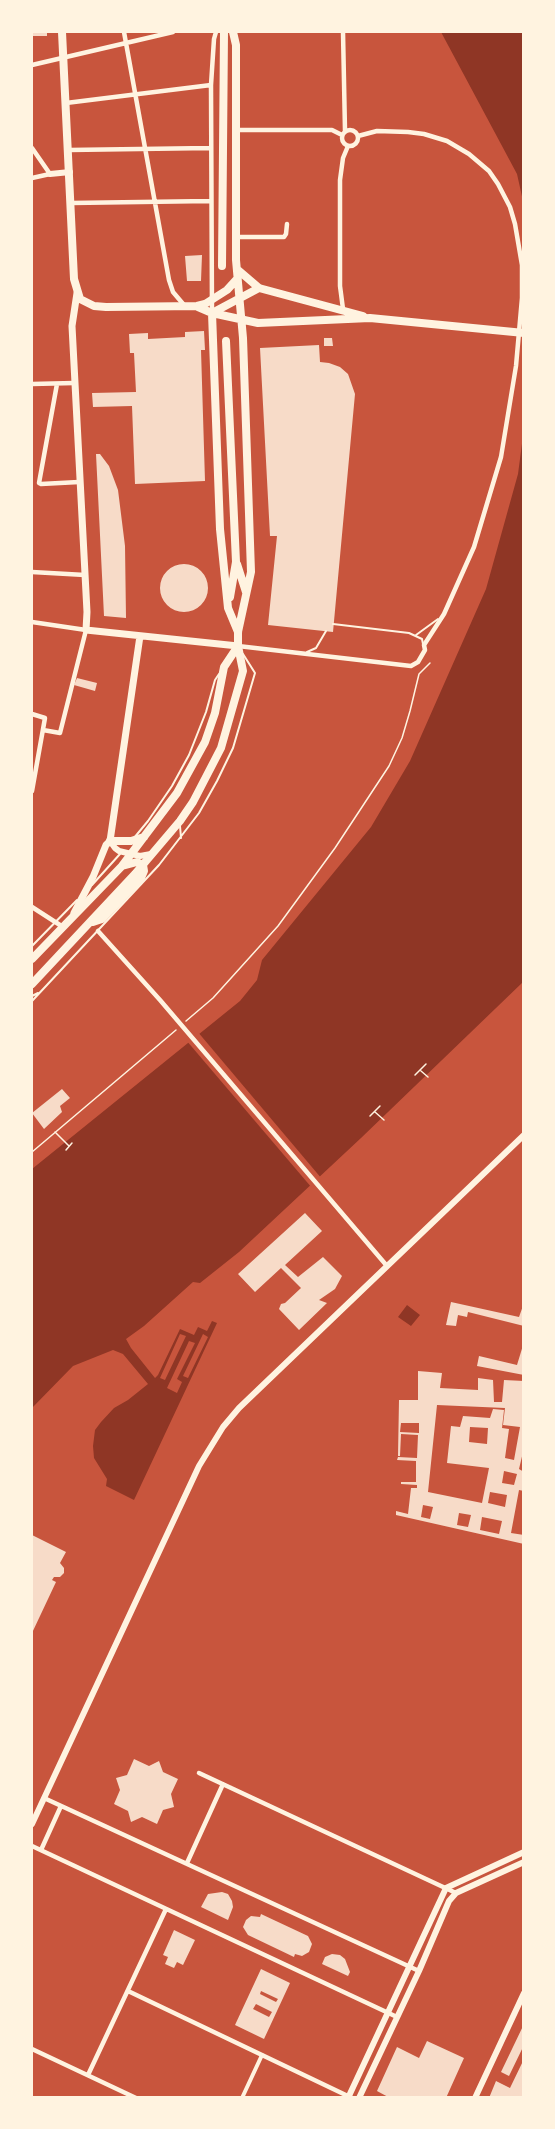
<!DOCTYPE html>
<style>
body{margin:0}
#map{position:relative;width:555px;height:2129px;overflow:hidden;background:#c8553d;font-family:"Fira Sans",sans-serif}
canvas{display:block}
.frame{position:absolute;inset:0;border:33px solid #fff3e0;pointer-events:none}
</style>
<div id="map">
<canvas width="555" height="2129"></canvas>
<div class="frame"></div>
</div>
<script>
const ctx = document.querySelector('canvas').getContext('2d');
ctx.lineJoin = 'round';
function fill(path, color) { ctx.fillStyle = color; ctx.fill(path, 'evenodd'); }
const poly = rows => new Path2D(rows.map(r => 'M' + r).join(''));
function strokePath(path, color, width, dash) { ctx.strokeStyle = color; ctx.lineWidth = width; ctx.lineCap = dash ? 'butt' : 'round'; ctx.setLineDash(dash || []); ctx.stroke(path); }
const water = poly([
 [441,32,523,32,523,201,517,174],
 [523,436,523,982,361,1138,239,1252,200,1283,193,1282,144,1326,126,1339,131,1348,155,1378,158,1375,180,1329,194,1335,198,1327,207,1331,212,1321,217,1323,134,1500,106,1486,107,1479,94,1458,93,1446,95,1430,101,1422,114,1408,128,1400,148,1384,123,1354,113,1350,73,1366,32,1408,32,1169,240,1001,257,980,262,960,371,827,410,761,486,589,518,474],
 [180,1334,186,1336,165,1380,160,1378],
 [203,1334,208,1337,188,1378,183,1376],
 [189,1341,195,1343,177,1379,182,1382,177,1393,167,1388],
 [407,1305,420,1315,411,1326,398,1317]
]);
const pier = poly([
 [197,1031,322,1179,312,1188,186,1040]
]);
const building = poly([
 [32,32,47,32,47,36,32,36],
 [202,255,201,281,187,281,185,256],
 [204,331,205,350,201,350,205,481,135,484,132,406,93,407,92,393,136,392,134,353,130,353,129,334,148,333,148,339,185,337,185,332],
 [324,338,332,338,333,346,324,346],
 [319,345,320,362,329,363,340,367,348,374,355,394,333,632,268,625,277,536,270,536,260,348],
 [96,454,100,454,109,466,118,490,125,546,126,618,104,616],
 '160 588a24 24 0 1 1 48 0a24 24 0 1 1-48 0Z',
 [77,678,97,683,95,691,74,685],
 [62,1089,70,1098,60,1106,62,1112,44,1129,32,1113],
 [305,1213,322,1231,285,1265,298,1277,323,1257,342,1276,335,1289,319,1300,327,1303,299,1330,279,1309,281,1304,285,1303,301,1288,281,1268,255,1292,238,1274],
 [451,1302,519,1317,524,1303,524,1326,468,1312,467,1317,458,1315,456,1326,446,1325],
 [524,1342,524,1375,477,1366,479,1356,517,1365],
 [418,1371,442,1373,440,1388,478,1390,478,1378,493,1380,494,1402,502,1402,504,1380,524,1381,524,1448,519,1469,524,1472,524,1491,519,1490,511,1533,524,1535,524,1544,396,1515,396,1511,408,1514,411,1488,417,1488,417,1485,401,1484,401,1482,416,1482,416,1461,397,1460,398,1457,417,1458,418,1435,401,1434,400,1456,398,1456,399,1400,418,1400],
 [437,1405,505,1408,503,1425,520,1427,514,1460,505,1458,509,1429,502,1428,504,1410,493,1409,490,1418,463,1416,460,1427,451,1426,447,1463,489,1468,482,1503,428,1492],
 [401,1423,419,1423,419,1433,400,1432],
 [470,1427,488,1428,487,1444,469,1442],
 [504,1471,517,1474,514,1485,502,1483],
 [490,1492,507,1495,505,1507,488,1503],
 [423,1505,433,1507,430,1519,421,1517],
 [459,1513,471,1515,468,1527,457,1525],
 [482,1517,502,1521,499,1534,480,1530],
 [32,1535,66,1552,60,1563,64,1568,64,1573,60,1577,54,1577,52,1580,56,1582,32,1633],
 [134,1759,149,1766,159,1761,163,1772,178,1779,171,1794,174,1807,163,1810,157,1824,142,1817,131,1822,128,1811,114,1804,120,1790,116,1778,127,1775],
 [222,1892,228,1894,232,1901,233,1907,228,1920,201,1907,208,1894],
 [261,1914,308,1936,312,1944,309,1952,302,1956,295,1954,294,1957,248,1935,243,1927,246,1920,251,1916,260,1917],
 [174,1930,195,1940,183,1965,177,1962,174,1968,165,1964,168,1957,163,1955],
 [332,1954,340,1955,345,1959,350,1972,348,1976,322,1964,325,1957],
 [261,1969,290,1983,264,2039,235,2025],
 [261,1991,278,1999,276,2002,260,1994],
 [256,2004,272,2012,269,2017,253,2009],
 [524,2024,524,2045,509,2076,501,2072],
 [427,2041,464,2058,446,2098,390,2098,377,2091,397,2047,419,2058],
 [524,2059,524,2098,489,2098,496,2081,510,2088]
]);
const path = poly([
 [186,1021,213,998,278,926,335,848,389,766,402,738,410,711,419,674,430,663],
 [421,1071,428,1077],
 [415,1075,426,1064],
 [375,1112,384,1120],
 [370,1116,380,1106],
 [55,1132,69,1146],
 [66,1150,72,1143],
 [32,1152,176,1030]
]);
const service = poly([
 [333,624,409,633,422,639,423,644],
 [416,635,438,619],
 [307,652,316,648,326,631],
 [180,826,181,838],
 [134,838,148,821,172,786,189,755,206,712,215,680,219,674],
 [92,885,120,854],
 [32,946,77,900],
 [32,996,38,993],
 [32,1001,159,865,199,813,217,781,233,748,255,673,243,654]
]);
const pedestrian = poly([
 [242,2098,262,2055]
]);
const minor = poly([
 [124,32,169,280,173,292,184,305],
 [343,32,345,131],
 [32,65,173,32],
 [66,103,211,85],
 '342 138a8 8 0 1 1 16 0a8 8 0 1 1-16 0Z',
 [236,130,332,130,342,135],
 [32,148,50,174,32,178],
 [69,150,210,148],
 [71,203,210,201],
 [236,237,284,237,286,234,287,224],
 [343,309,340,286,340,180,343,158,348,146],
 [212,313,211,85,214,39,216,32],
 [32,384,74,383],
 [57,384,39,483,41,484,79,482],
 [32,572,85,575],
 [32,622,86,630,60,733,43,730],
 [238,646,411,666,418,662,425,650,424,645,444,614,474,547,501,457,516,366,522,298,522,265,515,224,510,207,498,184,489,171,469,154,447,141,424,134,408,132,377,131,358,136],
 [32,714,45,718,32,791],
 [32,907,63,927],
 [98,931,160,1000,387,1266],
 [199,1773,456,1893],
 [44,1798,419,1971],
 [32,1846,397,2017],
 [41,1850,61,1806],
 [187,1863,223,1784],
 [128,1991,352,2098],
 [32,2049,136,2098],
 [88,2075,166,1909]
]);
const tertiary = poly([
 [50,174,70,172],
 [110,841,115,848,119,851,140,856,151,854],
 [32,1824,199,1466,223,1427,239,1408,524,1135],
 [348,2098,446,1888,524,1852],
 [359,2098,419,1971,449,1901,456,1893,524,1862],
 [475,2098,524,1993]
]);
const secondary = poly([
 [77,293,72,326,87,612,86,630,238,646],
 [74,913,93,877,106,845,110,841,140,636]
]);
const primary = poly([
 [62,32,74,279,80,299,94,306,106,307,197,306,205,304,227,290,237,279],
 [222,266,224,32],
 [238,270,259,288,363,316],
 [198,307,212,313,258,323,370,318,524,333],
 [212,313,220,529,228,608,238,632],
 [212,313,259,288],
 [226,341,236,562,230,597],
 [237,564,246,592],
 [110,841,131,841,144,837],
 [122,866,137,862,143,865],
 [93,922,102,919,141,878,144,871,143,865],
 [32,959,122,866,177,793,205,742,215,713,224,667,238,646],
 [32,984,135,874,180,821,193,802,221,748,243,671,238,646,238,632,251,572,243,338,236,260,236,45,233,32]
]);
fill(water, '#8f3625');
fill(pier, '#c8553d');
fill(building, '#f7dbc8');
strokePath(path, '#fff3e0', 1.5);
strokePath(service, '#fff3e0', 2);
strokePath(pedestrian, '#fff3e0', 4);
strokePath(minor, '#fff3e0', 4.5);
strokePath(tertiary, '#fff3e0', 6);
strokePath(secondary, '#fff3e0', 7);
strokePath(primary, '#fff3e0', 8);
</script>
